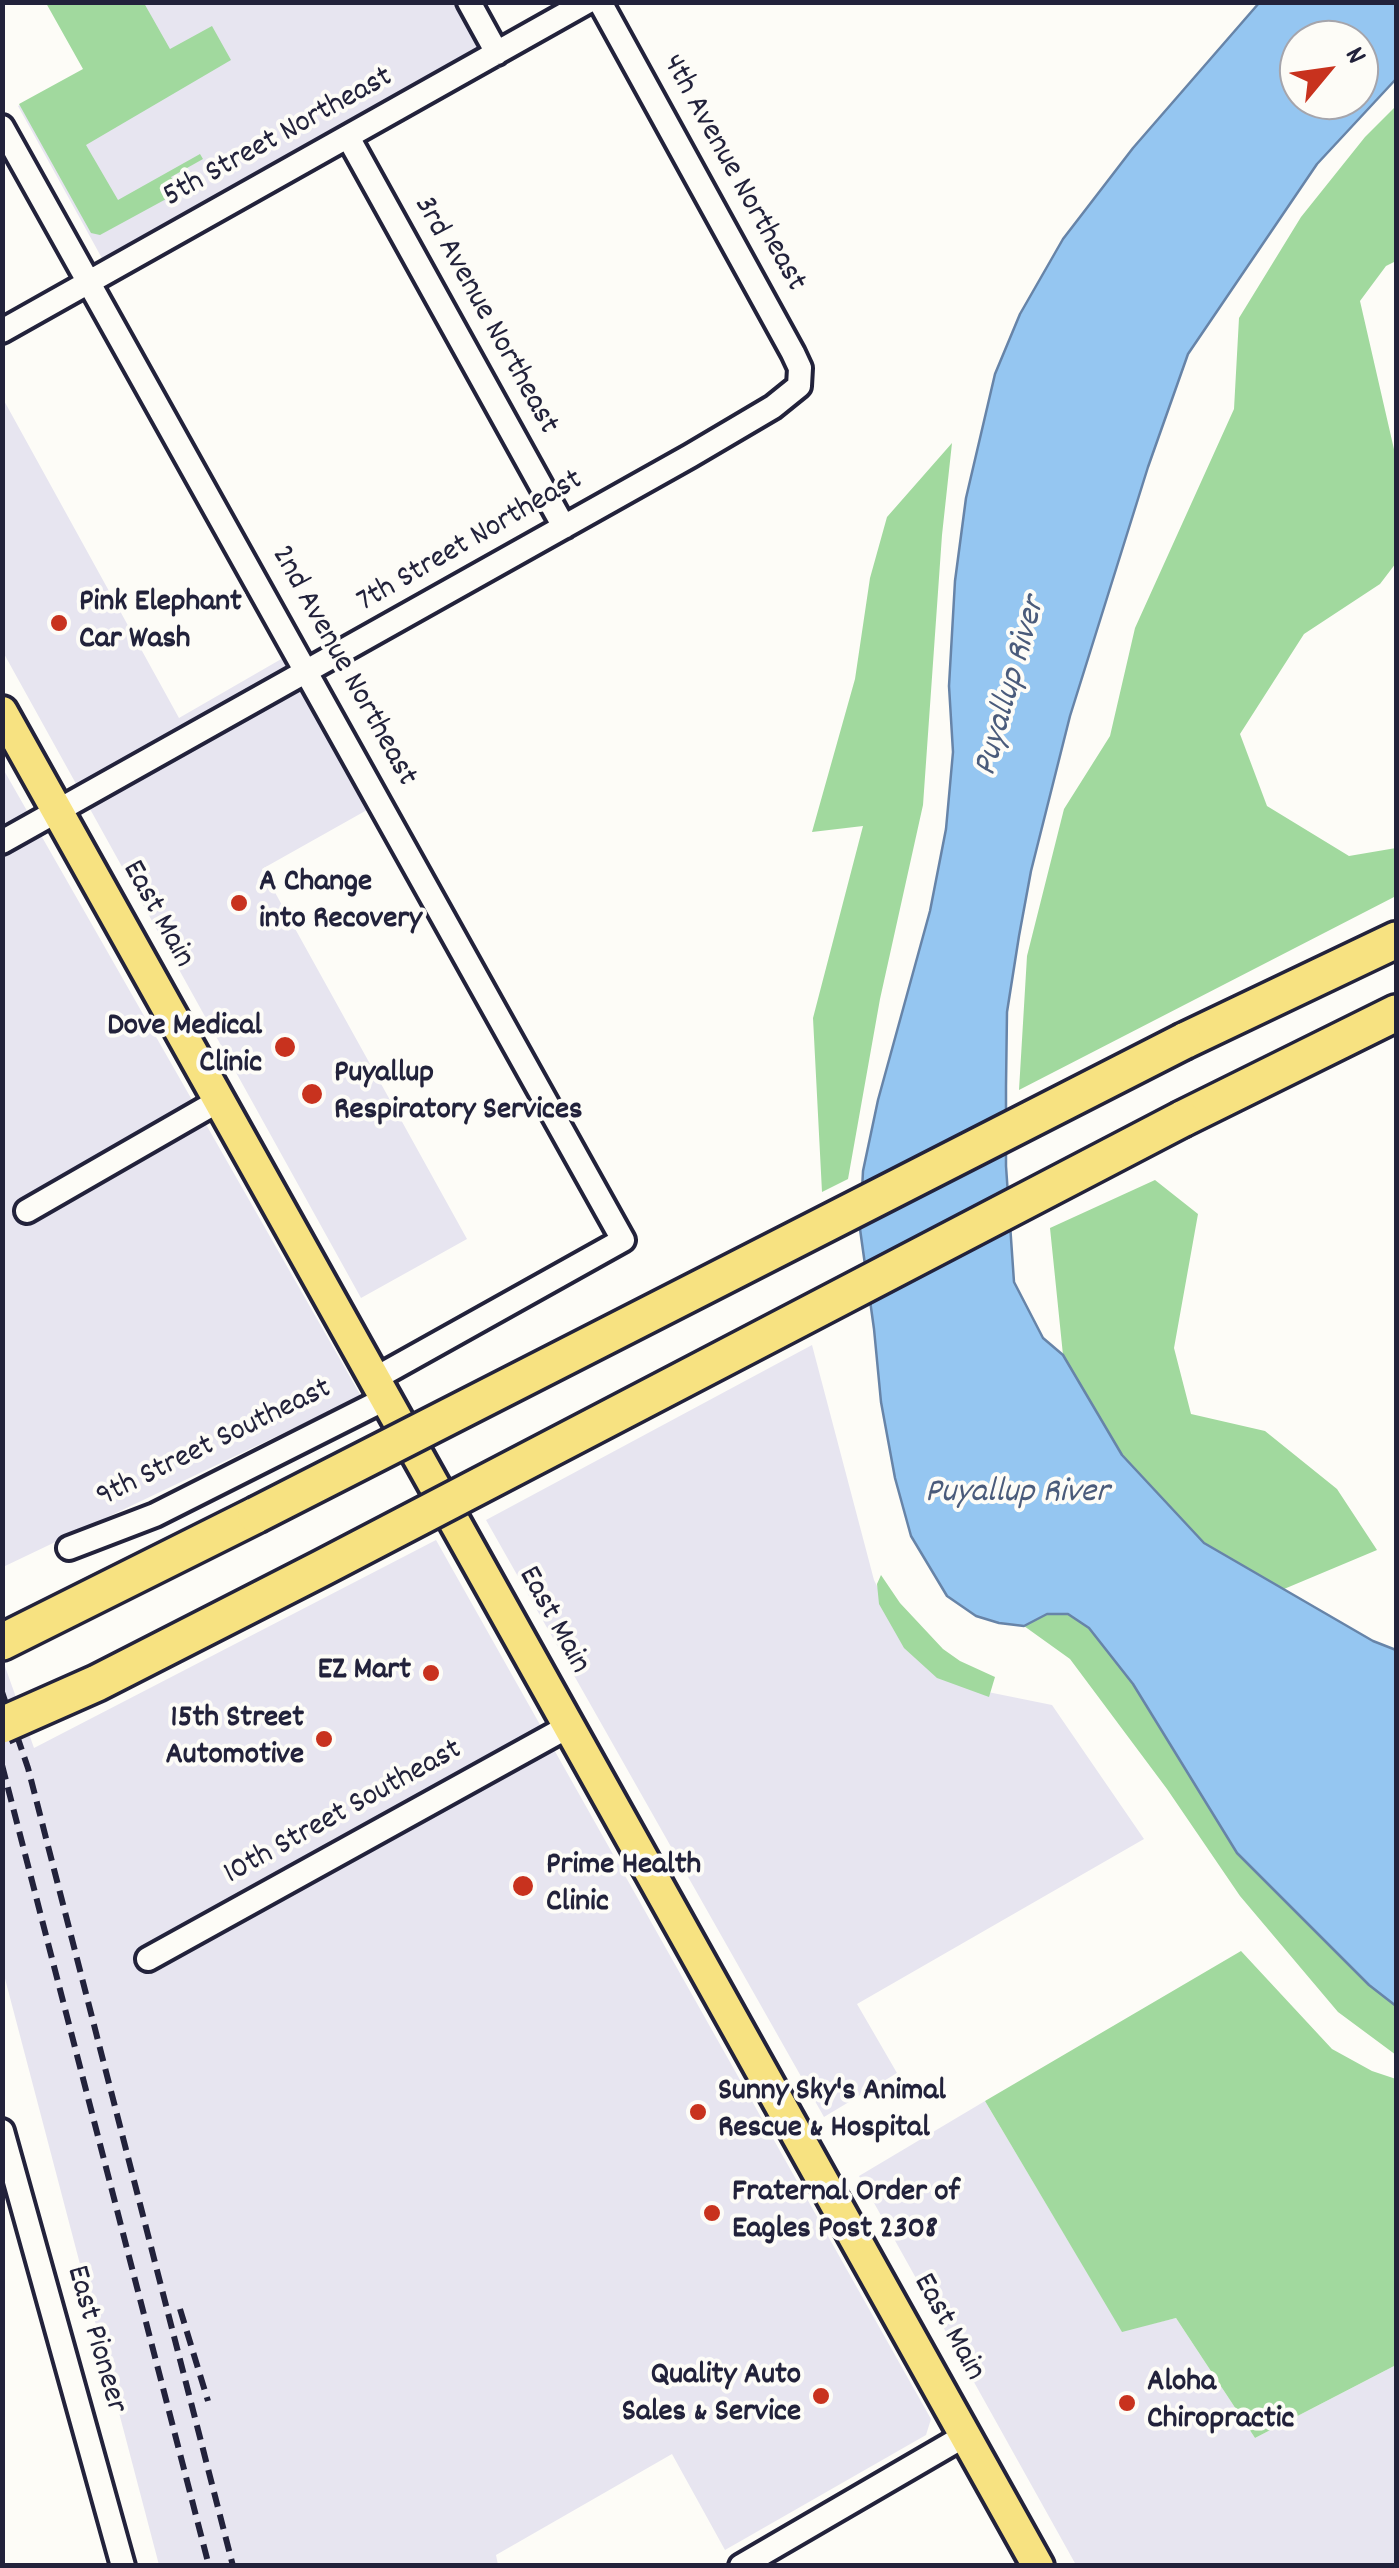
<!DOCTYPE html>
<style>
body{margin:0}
#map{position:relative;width:1399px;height:2568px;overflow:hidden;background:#fdfcf7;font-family:Dekko,sans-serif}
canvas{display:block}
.frame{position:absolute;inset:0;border:5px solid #22223b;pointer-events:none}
.north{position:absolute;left:1279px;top:20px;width:100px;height:100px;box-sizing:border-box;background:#fdfcf7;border:2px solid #a5a5ac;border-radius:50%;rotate:61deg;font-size:28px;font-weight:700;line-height:40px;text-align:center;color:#22223b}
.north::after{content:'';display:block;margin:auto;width:35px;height:45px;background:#c8321e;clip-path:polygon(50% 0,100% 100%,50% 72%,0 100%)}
</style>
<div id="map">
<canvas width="1399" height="2568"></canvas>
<div class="frame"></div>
<div class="north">N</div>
</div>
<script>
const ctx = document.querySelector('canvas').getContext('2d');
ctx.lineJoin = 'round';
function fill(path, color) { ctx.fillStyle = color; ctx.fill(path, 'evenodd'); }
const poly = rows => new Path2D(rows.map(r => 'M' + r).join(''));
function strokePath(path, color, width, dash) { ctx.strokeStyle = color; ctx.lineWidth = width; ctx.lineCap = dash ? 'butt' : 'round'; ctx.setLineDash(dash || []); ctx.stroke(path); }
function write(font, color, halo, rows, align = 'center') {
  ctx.font = font + ' Dekko,sans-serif'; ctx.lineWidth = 8; ctx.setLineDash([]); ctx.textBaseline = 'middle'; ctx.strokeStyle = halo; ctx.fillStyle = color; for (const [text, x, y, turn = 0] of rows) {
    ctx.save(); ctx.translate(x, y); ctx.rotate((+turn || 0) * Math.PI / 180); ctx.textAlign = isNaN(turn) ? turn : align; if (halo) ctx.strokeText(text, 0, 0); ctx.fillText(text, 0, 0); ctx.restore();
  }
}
const built = poly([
 [49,3,469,3,497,53,109,271,18,106,85,69],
 [2,397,179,718,283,658,367,810,262,869,467,1239,361,1298,3,652],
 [2,767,361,1396,3,1567,2,1567],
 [812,1345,874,1580,906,1644,978,1690,1052,1705,1144,1839,857,2004,897,2073,824,2117,486,1520],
 [436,1540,931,2419,926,2435,725,2550,672,2454,496,2555,498,2565,159,2565,3,1971,2,1658,34,1748],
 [985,2101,1122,2331,1176,2318,1255,2438,1396,2365,1396,2565,1076,2565,859,2176]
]);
const green = poly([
 [46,3,144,3,170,49,212,26,231,60,86,145,118,200,200,154,203,159,171,177,179,192,100,235,91,233,19,104,83,69],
 [1396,106,1396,261,1386,266,1360,301,1396,458,1396,563,1380,584,1304,634,1240,734,1267,806,1349,856,1396,848,1396,896,1019,1090,1027,956,1064,809,1110,736,1135,628,1234,409,1239,318,1301,217,1365,137],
 [952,443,942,535,923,805,880,999,848,1179,822,1192,813,1018,863,826,812,832,855,679,870,578,887,517],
 [1155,1180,1198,1214,1174,1348,1191,1414,1265,1431,1337,1489,1377,1550,1284,1589,1204,1543,1122,1455,1063,1355,1050,1228],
 [881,1575,900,1603,943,1649,960,1661,995,1677,989,1697,937,1678,904,1648,879,1604,877,1584],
 [1047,1614,1068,1614,1089,1628,1133,1684,1268,1884,1369,1985,1396,2006,1396,2055,1338,2012,1240,1896,1167,1789,1070,1659,1024,1626],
 [1241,1951,1332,2049,1372,2071,1396,2079,1396,2365,1255,2438,1176,2318,1122,2332,985,2101]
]);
const water = poly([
 [1259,3,1396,3,1396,79,1317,164,1188,354,1148,467,1070,716,1031,871,1019,936,1007,1012,1006,1086,1006,1166,1014,1282,1043,1338,1063,1355,1122,1455,1204,1543,1373,1641,1396,1650,1396,2006,1369,1985,1237,1853,1133,1684,1089,1628,1068,1614,1047,1614,1024,1626,999,1623,976,1616,947,1596,911,1536,895,1478,881,1402,874,1329,860,1229,863,1171,878,1100,930,911,946,829,953,752,949,686,955,581,966,498,995,374,1020,314,1063,239,1133,148,1259,3],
 [1299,40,1359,40,1359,100,1299,100,1299,40]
]);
const minor = poly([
 [469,2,497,53],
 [2,127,623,1240,376,1378],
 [348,137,564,527],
 [2,331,587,2],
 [2,842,690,456,773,407,799,386,800,368,793,353,600,2],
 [27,1211,220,1100],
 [69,1548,155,1515,387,1398],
 [148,1959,571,1725],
 [2,2131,123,2566],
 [741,2566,966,2435]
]);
const major = poly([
 [2,712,1038,2566]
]);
const highway = poly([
 [1184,1041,1396,940],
 [1182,1119,1396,1013],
 [2,1642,256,1515]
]);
const rail = poly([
 [2,1692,28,1768,233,2566],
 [2,1765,209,2566],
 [180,2309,208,2401]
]);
const highwayBridge = poly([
 [256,1515,1184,1041],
 [2,1725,97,1683,322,1568,1182,1119]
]);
const markers = [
 [59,623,10,"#c8321e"],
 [239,903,10,"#c8321e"],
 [285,1047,12,"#c8321e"],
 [312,1094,12,"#c8321e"],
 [431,1673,10,"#c8321e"],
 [324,1739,10,"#c8321e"],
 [523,1886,12,"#c8321e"],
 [698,2112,10,"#c8321e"],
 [712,2213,10,"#c8321e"],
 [821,2396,10,"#c8321e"],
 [1127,2403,10,"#c8321e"]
];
const streetNames = [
 ["5th Street Northeast",279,139,-29],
 ["4th Avenue Northeast",732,174,61],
 ["3rd Avenue Northeast",484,316,61],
 ["7th Street Northeast",471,543,-30],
 ["2nd Avenue Northeast",342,667,61],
 ["East Main",156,915,61],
 ["9th Street Southeast",215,1445,-26],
 ["East Main",552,1621,61],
 ["10th Street Southeast",344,1814,-29],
 ["East Main",947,2328,61],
 ["East Pioneer",94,2340,74]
];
const poiNames = [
 ["Pink Elephant",79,605],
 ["Car Wash",79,642],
 ["A Change",259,885],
 ["into Recovery",259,922],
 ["Dove Medical",262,1029,"right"],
 ["Clinic",262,1066,"right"],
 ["Puyallup",334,1076],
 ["Respiratory Services",334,1113],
 ["EZ Mart",411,1673,"right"],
 ["15th Street",304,1721,"right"],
 ["Automotive",304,1758,"right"],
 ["Prime Health",546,1868],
 ["Clinic",546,1905],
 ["Sunny Sky's Animal",718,2094],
 ["Rescue & Hospital",718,2131],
 ["Fraternal Order of",732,2195],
 ["Eagles Post 2308",732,2232],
 ["Quality Auto",801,2378,"right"],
 ["Sales & Service",801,2415,"right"],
 ["Aloha",1147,2385],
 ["Chiropractic",1147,2422]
];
const waterNames = [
 ["Puyallup River",1013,687,-74],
 ["Puyallup River",1017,1495]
];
fill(built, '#e7e5f0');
fill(green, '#a1d99e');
fill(water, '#95c6f1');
strokePath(water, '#6784a8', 2.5);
strokePath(minor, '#22223b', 30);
strokePath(major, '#22223b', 38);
strokePath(highway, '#22223b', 42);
strokePath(minor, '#fdfcf7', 22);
strokePath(major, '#f7e281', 30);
strokePath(highway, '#f7e281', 35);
strokePath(rail, '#22223b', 6, [15, 8]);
strokePath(highwayBridge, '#22223b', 42, []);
strokePath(highwayBridge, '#f7e281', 35);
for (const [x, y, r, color] of markers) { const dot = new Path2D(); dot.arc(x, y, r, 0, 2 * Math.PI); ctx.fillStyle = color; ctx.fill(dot); strokePath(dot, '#fdfcf7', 4); }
write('32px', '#22223b', '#fdfcf7', streetNames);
write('bold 32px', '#22223b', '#fdfcf7', poiNames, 'left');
write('italic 35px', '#4a5b7b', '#fdfcf7', waterNames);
</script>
